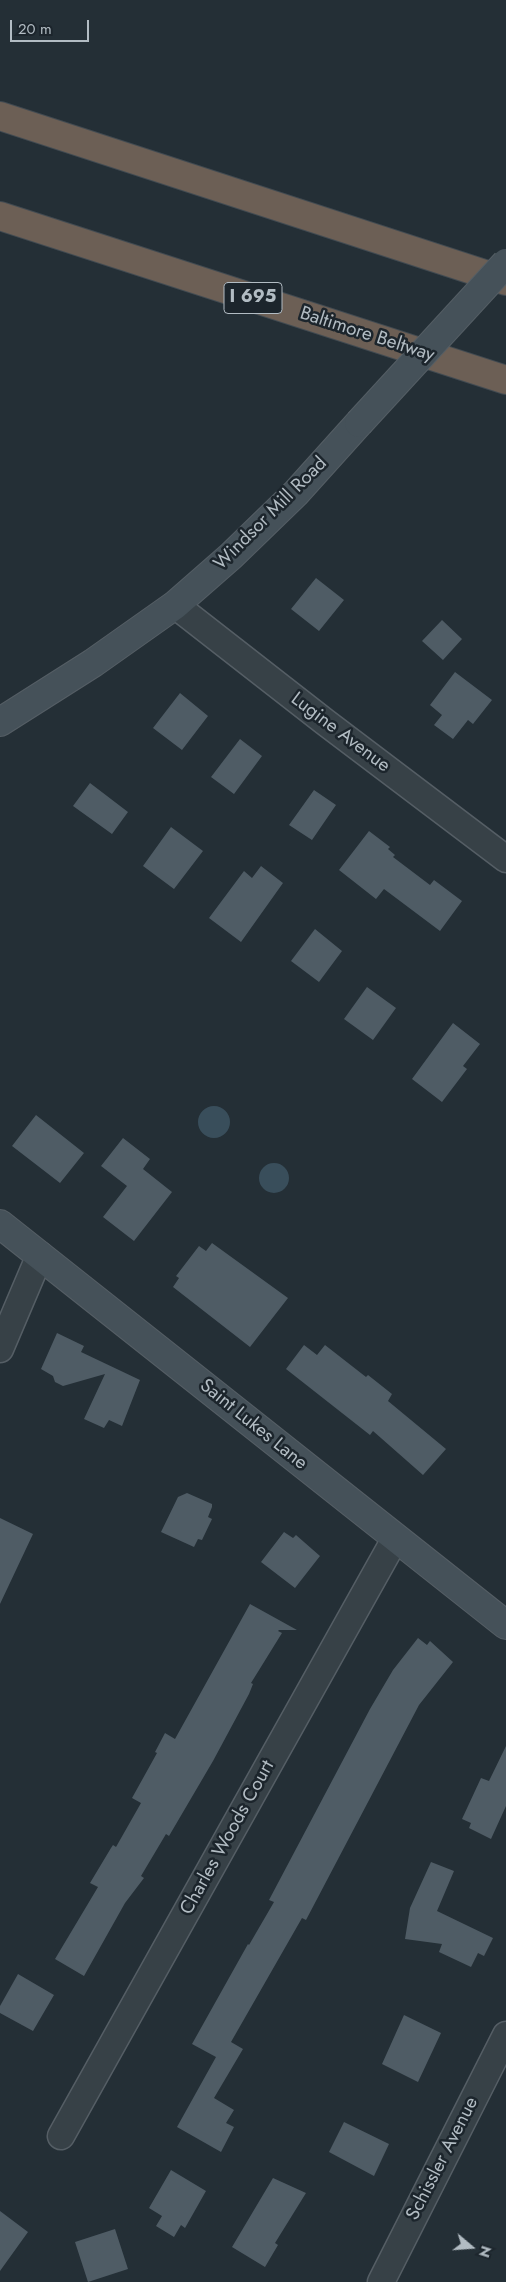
<!DOCTYPE html>
<style>
body{margin:0}
#map{position:relative;width:506px;height:2282px;overflow:hidden;background:#242f36;font-family:Jost,sans-serif}
canvas{display:block}
.north{position:absolute;left:446px;top:2222px;width:50px;height:50px;-webkit-text-stroke:4px #1c252c;paint-order:stroke;rotate:108deg;font-size:14px;font-weight:700;line-height:20px;text-align:center;color:#b2bcc3}
.north::after{content:'';display:block;margin:auto;width:18px;height:22px;background:#b2bcc3;clip-path:polygon(50% 0,100% 100%,50% 72%,0 100%)}
.scale{position:absolute;left:10px;top:20px;width:79px;height:22px;box-sizing:border-box;border:2px solid #b2bcc3;border-top:0;padding-left:6px;font-size:15px;line-height:18px;white-space:nowrap;color:#b2bcc3;-webkit-text-stroke:4px #1c252c;paint-order:stroke}
</style>
<div id="map">
<canvas width="506" height="2282"></canvas>
<div class="north">N</div>
<div class="scale">20 m</div>
</div>
<script>
const ctx = document.querySelector('canvas').getContext('2d');
ctx.lineJoin = 'round';
function fill(path, color) { ctx.fillStyle = color; ctx.fill(path, 'evenodd'); }
const poly = rows => new Path2D(rows.map(r => 'M' + r).join(''));
function strokePath(path, color, width, dash) { ctx.strokeStyle = color; ctx.lineWidth = width; ctx.lineCap = dash ? 'butt' : 'round'; ctx.setLineDash(dash || []); ctx.stroke(path); }
function write(font, color, halo, rows, align = 'center') {
  ctx.font = font + ' Jost,sans-serif'; ctx.lineWidth = 5; ctx.setLineDash([]); ctx.textBaseline = 'middle'; ctx.strokeStyle = halo; ctx.fillStyle = color; for (const [text, x, y, turn = 0] of rows) {
    ctx.save(); ctx.translate(x, y); ctx.rotate((+turn || 0) * Math.PI / 180); ctx.textAlign = isNaN(turn) ? turn : align; if (halo) ctx.strokeText(text, 0, 0); ctx.fillText(text, 0, 0); ctx.restore();
  }
}
const water = poly([
 '198 1122a16 16 0 1 1 32 0a16 16 0 1 1-32 0Z',
 '259 1178a15 15 0 1 1 30 0a15 15 0 1 1-30 0Z'
]);
const building = poly([
 [316,578,344,600,319,631,291,609],
 [442,620,462,639,443,660,422,641],
 [455,672,492,700,473,724,468,720,453,739,434,725,442,715,430,705],
 [180,693,208,716,182,750,153,728],
 [240,739,262,756,234,794,211,777],
 [90,783,128,812,112,834,73,806],
 [314,790,336,805,312,840,289,825],
 [171,827,203,851,174,889,143,866],
 [369,831,390,847,388,849,395,855,393,857,430,885,434,880,462,901,440,931,384,889,376,899,339,870],
 [261,866,283,883,241,942,209,918,244,871,252,878],
 [315,929,342,951,319,982,291,961],
 [367,987,396,1008,373,1040,344,1019],
 [453,1023,480,1044,463,1066,467,1069,442,1102,412,1079],
 [36,1115,84,1153,60,1183,12,1146],
 [123,1138,150,1159,143,1169,172,1192,134,1241,103,1217,127,1186,101,1166],
 [212,1243,288,1298,250,1347,173,1287,179,1278,176,1276,199,1246,206,1251],
 [57,1333,84,1346,81,1352,140,1380,122,1426,109,1420,104,1428,84,1419,105,1374,63,1386,55,1382,53,1376,41,1369],
 [304,1345,317,1355,325,1345,366,1377,368,1375,392,1394,388,1401,446,1449,423,1475,373,1431,370,1435,286,1369],
 [187,1493,212,1504,212,1507,208,1517,212,1519,202,1540,198,1539,194,1547,161,1532,178,1497],
 [0,1518,33,1534,0,1604],
 [284,1532,293,1538,296,1535,320,1556,295,1588,261,1562],
 [250,1604,297,1630,279,1630,278,1631,282,1633,251,1683,253,1684,249,1694,213,1761,169,1836,166,1834,141,1876,144,1878,125,1903,84,1976,55,1959,98,1887,90,1883,111,1848,113,1845,116,1847,141,1803,132,1798,157,1753,155,1752,165,1733,175,1739],
 [418,1638,427,1645,430,1641,453,1662,419,1705,306,1920,302,1918,231,2042,243,2049,214,2098,234,2110,226,2123,234,2127,221,2152,177,2127,216,2057,192,2044,248,1944,249,1945,274,1902,269,1900,370,1709,393,1670],
 [506,1746,506,1806,491,1839,469,1828,471,1823,462,1819,481,1778,489,1781],
 [431,1862,454,1871,437,1911,493,1938,484,1956,478,1953,471,1967,439,1952,442,1944,405,1939,410,1908],
 [18,1974,54,1995,33,2031,0,2013,0,2006],
 [404,2015,441,2033,418,2082,382,2064],
 [344,2122,389,2144,374,2176,329,2152],
 [171,2170,206,2191,185,2228,181,2225,174,2237,156,2226,162,2216,149,2208],
 [273,2178,306,2193,275,2243,278,2245,265,2267,232,2247],
 [0,2211,28,2232,0,2271],
 [115,2229,128,2269,88,2282,75,2242]
]);
const street = poly([
 [175,605,325,722,506,859],
 [0,1349,40,1255],
 [61,2136,395,1539],
 [381,2282,506,2035]
]);
const secondary = poly([
 [0,722,93,663,175,605,231,556,296,493,359,423],
 [0,1224,506,1625]
]);
const highway = poly([
 [0,116,506,281],
 [0,216,506,380]
]);
const secondaryBridge = poly([
 [359,423,506,263]
]);
const shields = [
 [253,298,58]
];
const shieldNames = [
 ["I 695",253,298]
];
const streetNames = [
 ["Baltimore Beltway",367,335,18],
 ["Windsor Mill Road",271,514,-45],
 ["Lugine Avenue",340,733,37],
 ["Saint Lukes Lane",253,1425,39],
 ["Charles Woods Court",228,1838,-61],
 ["Schissler Avenue",443,2159,-63]
];
fill(water, '#394e5b');
fill(building, '#4f5c65');
strokePath(street, '#555e65', 29);
strokePath(secondary, '#555e65', 30);
strokePath(highway, '#424b52', 30);
strokePath(street, '#374147', 26);
strokePath(secondary, '#455159', 28);
strokePath(highway, '#6c5f55', 28);
strokePath(secondaryBridge, '#555e65', 30, []);
strokePath(secondaryBridge, '#455159', 28);
for (const [x, y, w] of shields) { const box = new Path2D(); box.roundRect(x - w / 2, y - 15.5, w, 31, 4); ctx.fillStyle = '#1c252c'; ctx.fill(box); strokePath(box, '#b2bcc3', 1); }
write('bold 18px', '#b2bcc3', null, shieldNames);
write('19px', '#b2bcc3', '#1c252c', streetNames);
</script>
